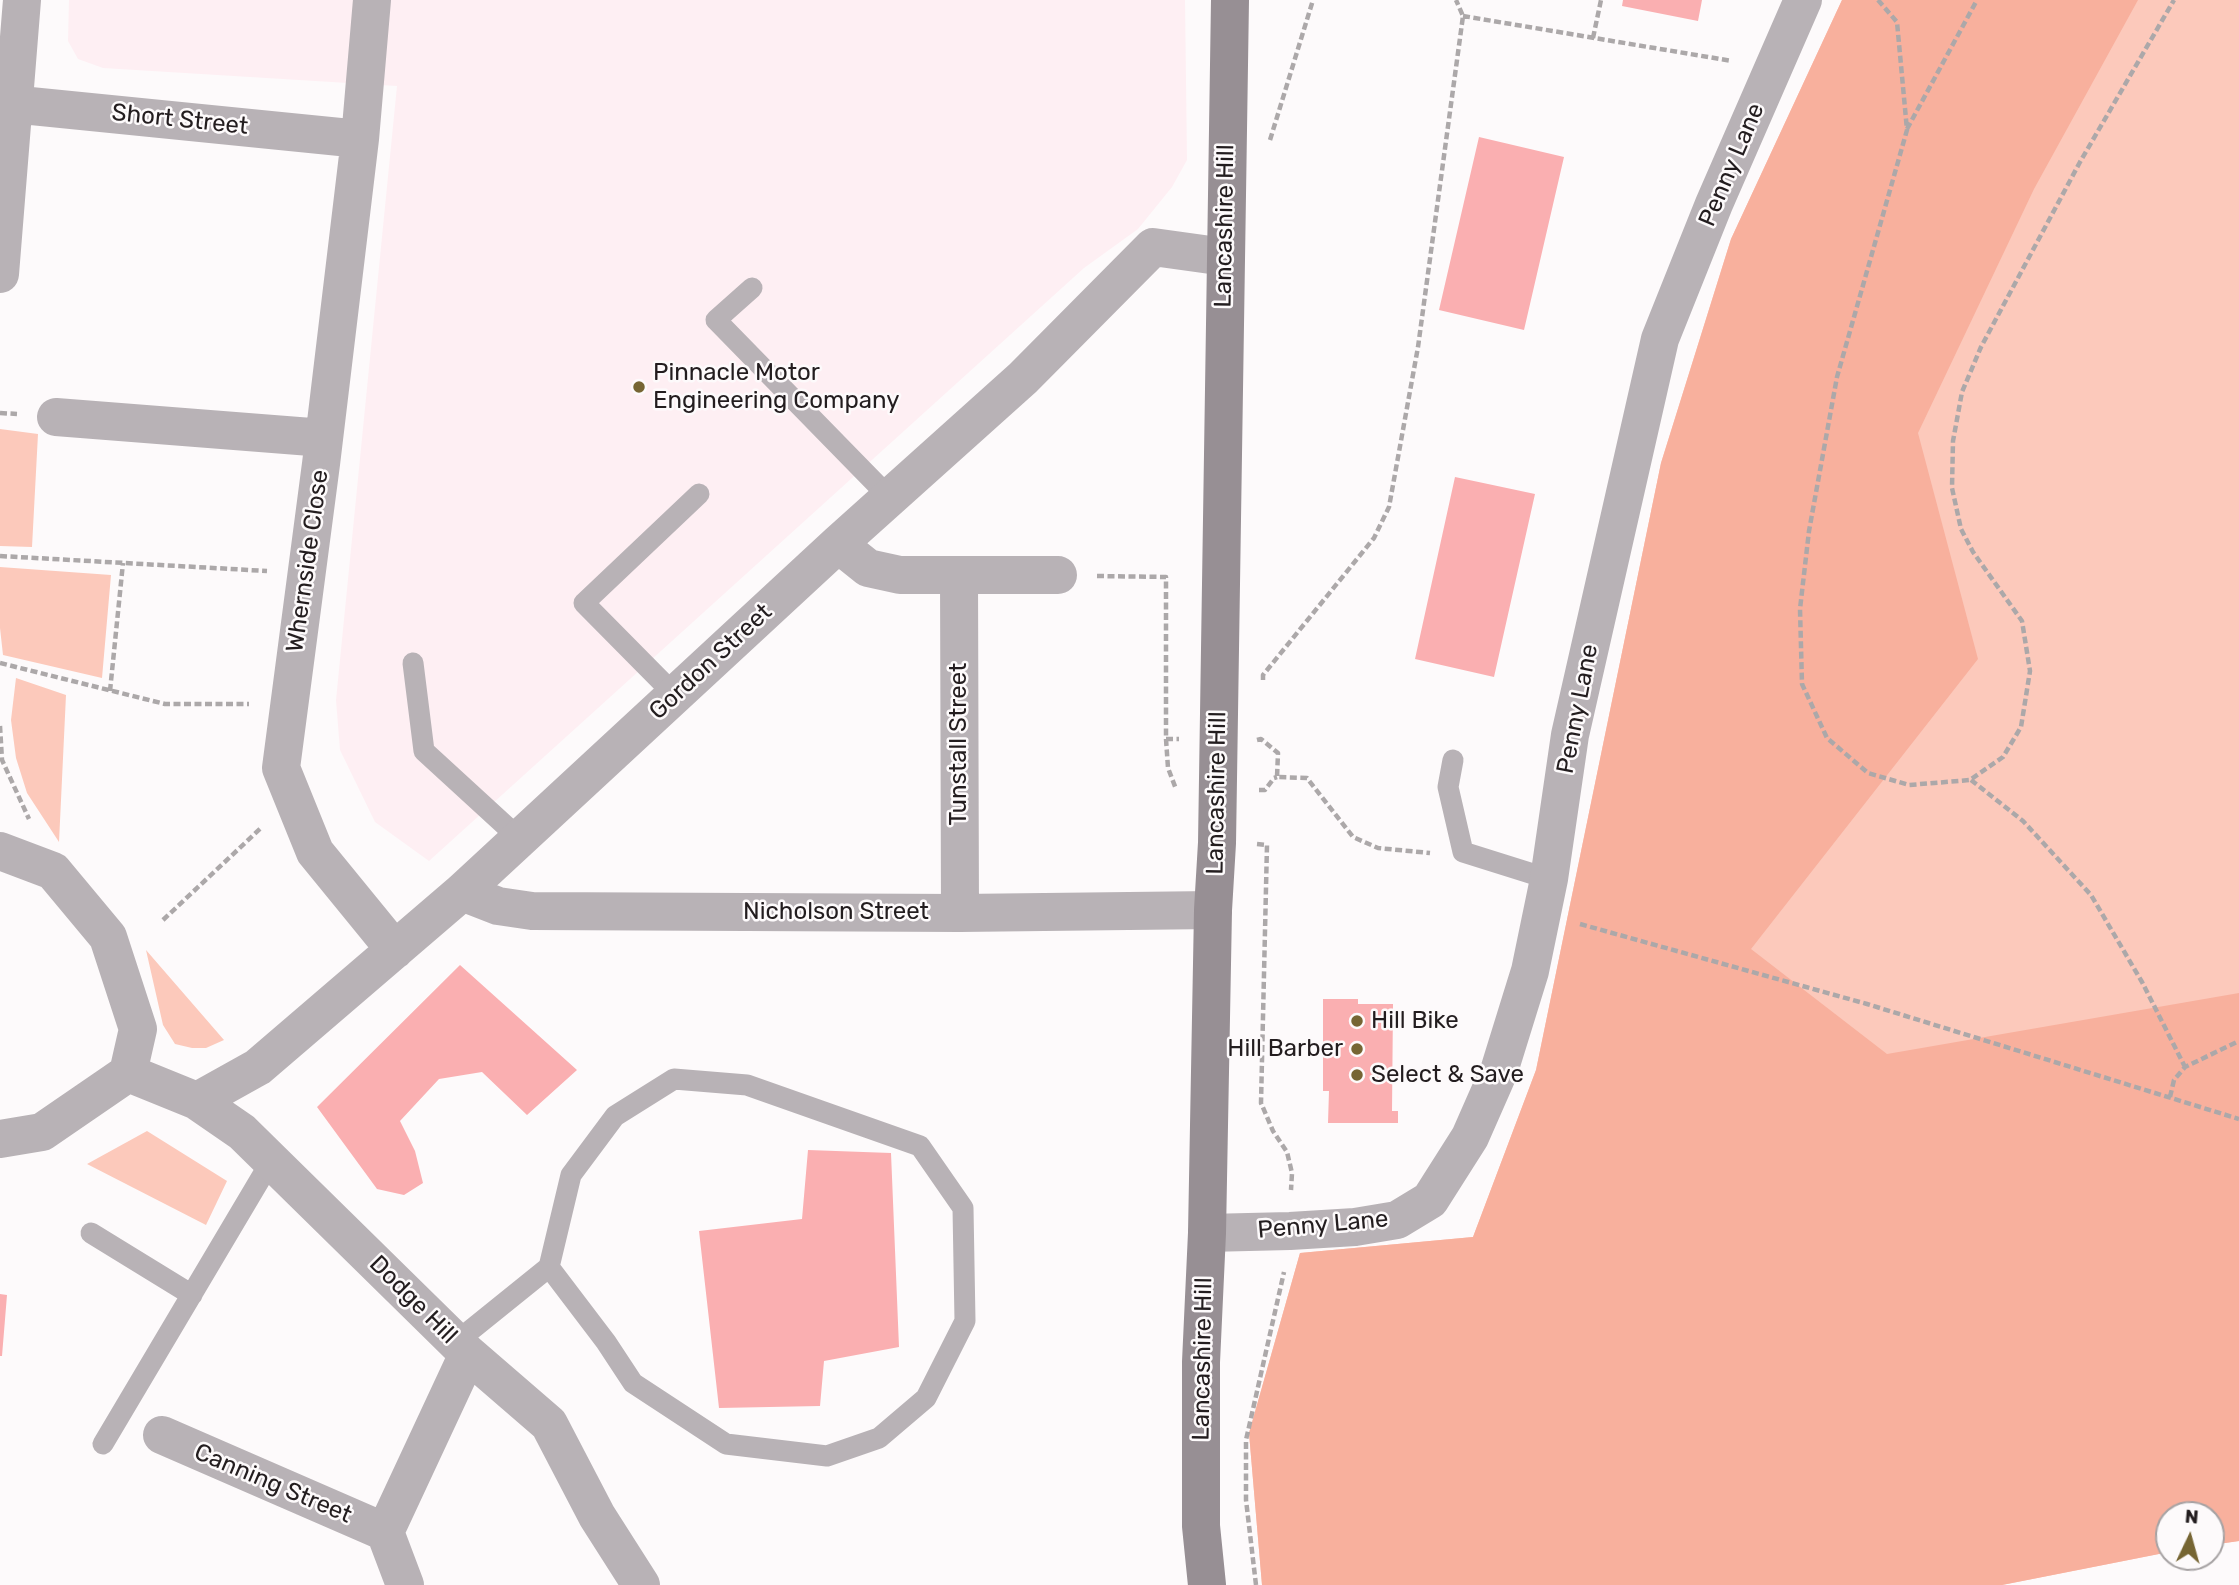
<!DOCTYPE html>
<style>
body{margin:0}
#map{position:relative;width:2239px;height:1585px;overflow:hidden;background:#fdfafb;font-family:Rubik,sans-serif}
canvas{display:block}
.north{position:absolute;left:2155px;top:1501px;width:70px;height:70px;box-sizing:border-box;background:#fdfafb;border:2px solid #a6a2a3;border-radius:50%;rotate:5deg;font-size:19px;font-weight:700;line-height:28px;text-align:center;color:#231d1f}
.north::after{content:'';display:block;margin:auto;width:24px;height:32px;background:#766533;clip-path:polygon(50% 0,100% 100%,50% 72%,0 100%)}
</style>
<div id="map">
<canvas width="2239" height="1585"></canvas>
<div class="north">N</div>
</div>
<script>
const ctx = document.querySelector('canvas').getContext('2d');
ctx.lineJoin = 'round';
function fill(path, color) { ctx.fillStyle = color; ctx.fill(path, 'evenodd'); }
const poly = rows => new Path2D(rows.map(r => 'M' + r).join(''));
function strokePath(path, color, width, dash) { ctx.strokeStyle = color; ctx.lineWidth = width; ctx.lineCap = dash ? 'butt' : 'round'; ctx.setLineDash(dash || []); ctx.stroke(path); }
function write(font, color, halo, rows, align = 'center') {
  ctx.font = font + ' Rubik,sans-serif'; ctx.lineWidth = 5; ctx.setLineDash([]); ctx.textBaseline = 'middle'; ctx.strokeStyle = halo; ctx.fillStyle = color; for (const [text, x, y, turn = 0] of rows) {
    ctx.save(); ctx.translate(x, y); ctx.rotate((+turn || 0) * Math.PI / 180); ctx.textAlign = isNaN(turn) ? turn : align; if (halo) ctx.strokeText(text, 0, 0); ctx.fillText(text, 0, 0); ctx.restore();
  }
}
const built = poly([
 [69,0,1185,0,1187,160,1172,187,1138,229,1084,268,429,861,375,822,340,750,336,700,397,86,103,68,78,59,68,41]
]);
const green = poly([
 [1842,0,2239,0,2239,1541,2211,1545,2211,1515,2169,1515,2169,1552,2002,1585,1262,1585,1249,1433,1300,1253,1473,1237,1536,1070,1661,463,1731,239],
 [0,429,38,434,32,547,0,546],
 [0,567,111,575,102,678,3,655,0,628],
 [16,678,66,695,59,842,27,793,16,758,11,720],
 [146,950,224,1040,206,1048,192,1048,175,1044,163,1025],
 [147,1131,227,1181,206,1225,87,1164]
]);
const forest = poly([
 [1842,0,2138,0,2034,189,1918,433,1978,659,1751,949,1887,1054,2239,993,2239,1541,2211,1545,2211,1515,2169,1515,2169,1552,2002,1585,1262,1585,1249,1433,1300,1253,1473,1237,1536,1070,1661,463,1731,239]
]);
const building = poly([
 [1623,0,1702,0,1698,21,1622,6],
 [1479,137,1564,157,1524,330,1439,310],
 [1455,477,1535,494,1494,677,1415,659],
 [460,965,577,1070,527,1115,482,1072,439,1079,400,1121,415,1151,423,1183,404,1195,377,1189,317,1107],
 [1323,999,1358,999,1358,1004,1393,1004,1392,1111,1398,1111,1398,1123,1328,1123,1329,1091,1323,1091],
 [808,1150,891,1153,899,1347,824,1361,820,1406,719,1408,699,1231,802,1219],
 [0,1294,7,1295,2,1356,0,1356]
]);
const path = poly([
 [1878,0,1897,22,1907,130,1837,377,1809,531,1800,609,1802,684,1827,738,1868,773,1909,785,1970,780,2003,757,2021,727,2030,671,2022,621,1973,552,1961,529,1952,488,1953,441,1962,392,1981,347,2080,162,2174,0],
 [1463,16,1732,61],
 [1593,38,1601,0],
 [1907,129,1977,0],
 [1270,140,1313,0],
 [0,413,17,414],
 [0,556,267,571],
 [1097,576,1166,577,1166,739,1179,739],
 [0,663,165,704,249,704],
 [1263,680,1263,675,1374,538,1389,507,1418,347,1463,16,1456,0],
 [110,691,123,563],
 [0,726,2,760,29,819],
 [1166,739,1168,768,1176,789],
 [1257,740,1261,739,1278,753,1277,777,1307,778,1353,837,1378,848,1430,853],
 [1971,780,2023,821,2091,895,2142,982,2185,1067],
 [1259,790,1265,790,1274,778,1277,777],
 [1257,844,1267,845,1261,1103,1273,1131,1287,1152,1292,1173,1291,1190],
 [163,920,262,827],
 [1580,924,1867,1004,2239,1119],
 [2170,1097,2174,1080,2185,1067,2239,1041],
 [1256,1585,1246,1500,1246,1440,1284,1272]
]);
const lane = poly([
 [752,288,716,320,890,498],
 [413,663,424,751,520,839],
 [675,695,584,603,699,494],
 [1453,760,1448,787,1463,852,1549,879],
 [91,1233,192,1295],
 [456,1342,549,1267,571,1175,615,1116,674,1079,747,1085,920,1146,963,1208,965,1321,926,1398,879,1438,827,1456,726,1444,633,1383,606,1342,549,1267],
 [103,1444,271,1161]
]);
const street = poly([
 [372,0,360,139,321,464,281,768,315,852,395,950],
 [0,103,360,139],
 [0,274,22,0],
 [56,417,324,438],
 [838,544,868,568,900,575,1058,575],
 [959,575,960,913],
 [0,851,53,871,108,937,138,1029,128,1073],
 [462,892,498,906,532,911,960,913,1213,910],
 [128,1073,197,1101,242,1132,468,1354,549,1424,597,1516,641,1585],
 [197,1101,258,1067,462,892,838,544,1023,378,1153,247,1225,257],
 [0,1139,42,1132,128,1073],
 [1207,1233,1290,1231,1355,1227,1397,1220,1430,1200,1470,1137,1499,1071,1530,971,1549,879,1570,735,1660,339,1714,204,1803,0],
 [162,1435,385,1532],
 [405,1585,385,1532,468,1354]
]);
const secondary = poly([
 [1207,1585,1201,1526,1201,1362,1207,1233,1213,910,1217,843,1230,0]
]);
const markers = [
 [639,387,7,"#766533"],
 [1357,1021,7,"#766533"],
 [1357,1049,7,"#766533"],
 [1357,1075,7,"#766533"]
];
const streetNames = [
 ["Short Street",180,120,6],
 ["Penny Lane",1732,165,-67],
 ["Lancashire Hill",1225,226,-89],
 ["Whernside Close",308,561,-82],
 ["Gordon Street",711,662,-43],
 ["Penny Lane",1578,709,-79],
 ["Tunstall Street",959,744,-90],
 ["Lancashire Hill",1217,793,-89],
 ["Nicholson Street",836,912],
 ["Penny Lane",1323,1225,-5],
 ["Dodge Hill",413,1300,45],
 ["Lancashire Hill",1203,1359,-89],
 ["Canning Street",273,1484,23]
];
const poiNames = [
 ["Pinnacle Motor",653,373],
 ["Engineering Company",653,401],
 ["Hill Bike",1371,1021],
 ["Hill Barber",1343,1049,"right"],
 ["Select & Save",1371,1075]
];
fill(built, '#feeff3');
fill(green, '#fcc9bb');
fill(forest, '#f8b09d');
fill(building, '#faafb1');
strokePath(path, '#aca8a9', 4.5, [7, 3.5]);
strokePath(lane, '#b8b2b6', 21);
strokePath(street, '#b8b2b6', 38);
strokePath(secondary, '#978f94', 38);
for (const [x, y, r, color] of markers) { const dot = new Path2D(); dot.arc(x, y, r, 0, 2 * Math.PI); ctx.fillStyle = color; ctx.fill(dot); strokePath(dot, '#fdfafb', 2.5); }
write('24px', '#231d1f', '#fdfafb', streetNames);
write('24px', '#231d1f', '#fdfafb', poiNames, 'left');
</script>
